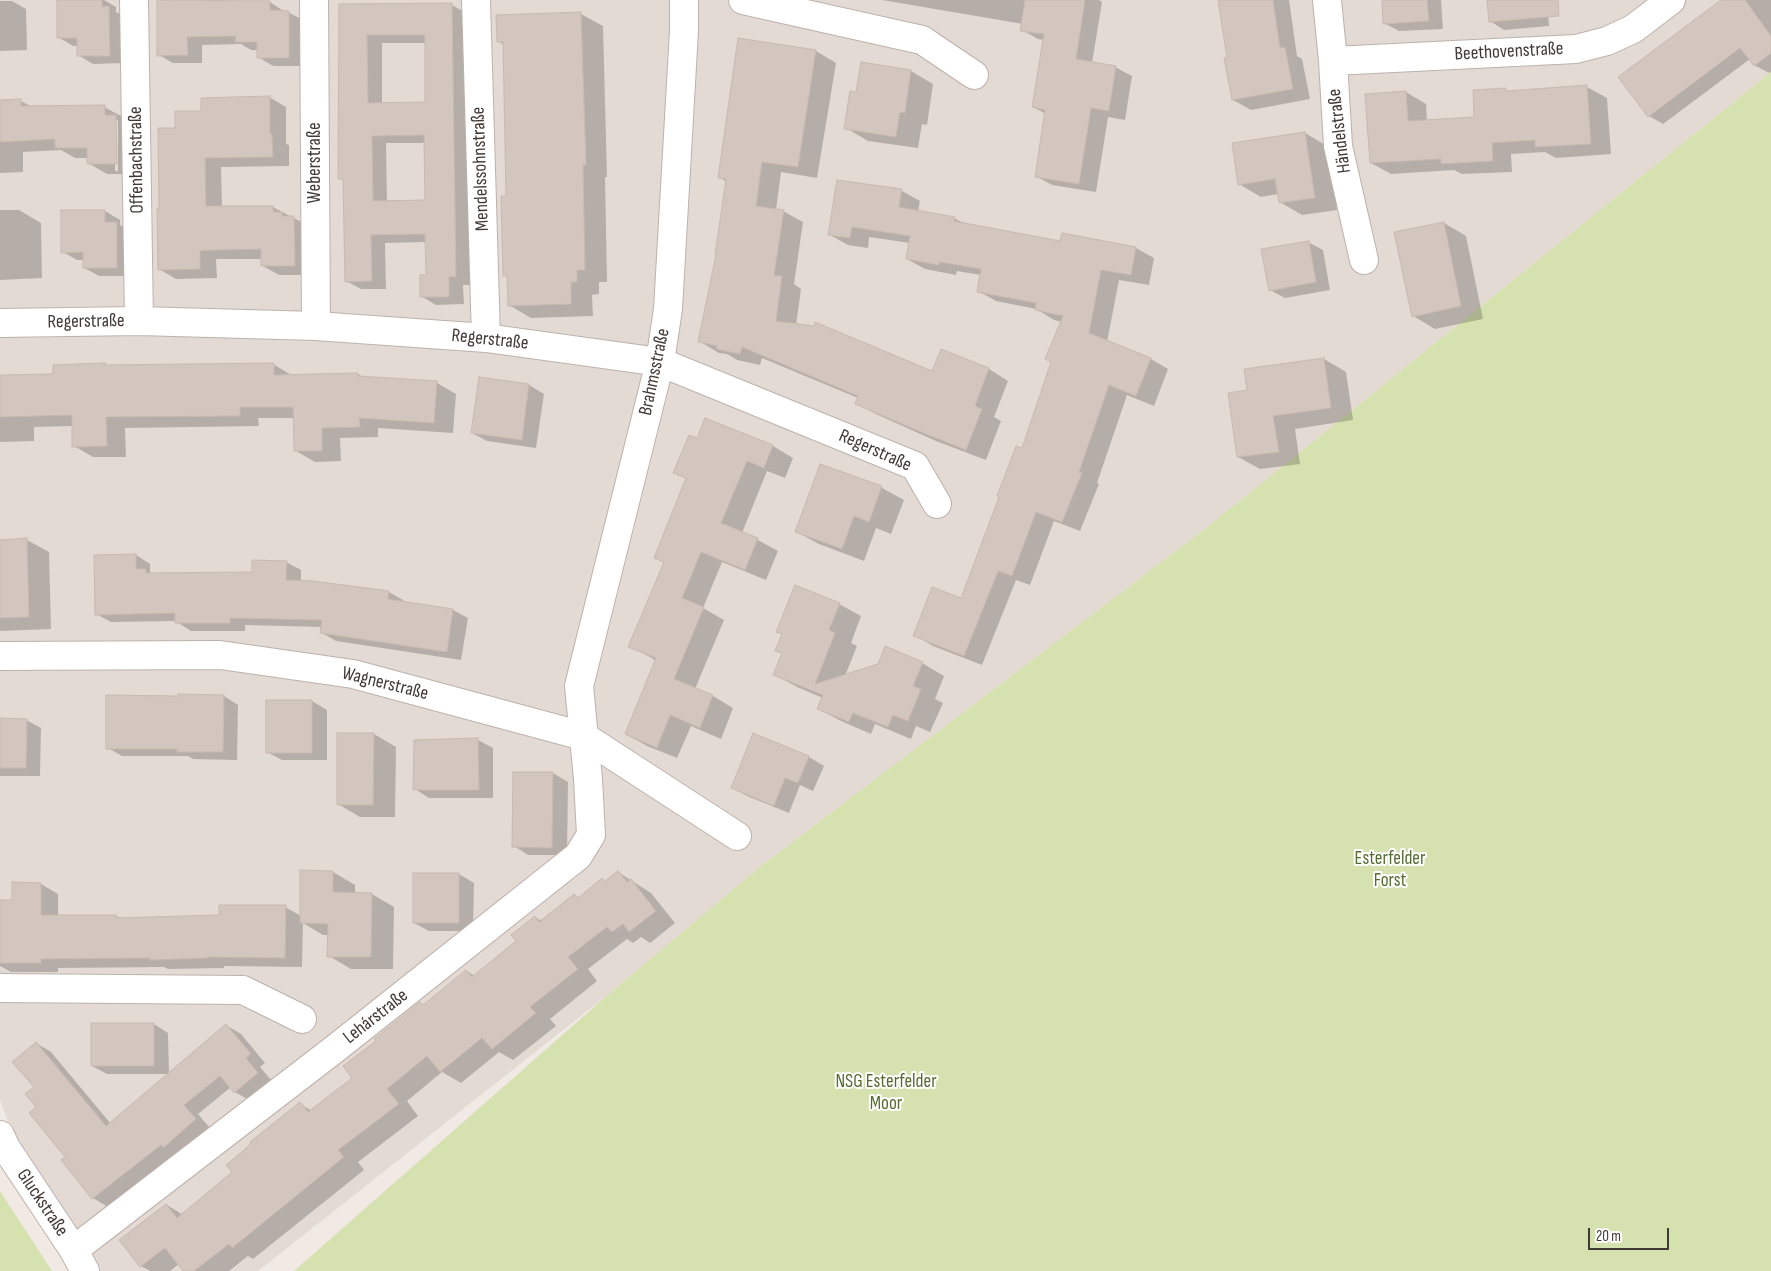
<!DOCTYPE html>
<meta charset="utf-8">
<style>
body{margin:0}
#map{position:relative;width:1771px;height:1271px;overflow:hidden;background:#f0e9e4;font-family:"Sofia Sans Condensed",sans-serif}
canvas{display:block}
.scale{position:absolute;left:1588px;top:1228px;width:81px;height:22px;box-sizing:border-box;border:2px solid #413935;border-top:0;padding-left:6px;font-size:15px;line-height:18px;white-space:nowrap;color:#413935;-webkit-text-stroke:4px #fff;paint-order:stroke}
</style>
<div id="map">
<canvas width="1771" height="1271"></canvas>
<div class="scale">20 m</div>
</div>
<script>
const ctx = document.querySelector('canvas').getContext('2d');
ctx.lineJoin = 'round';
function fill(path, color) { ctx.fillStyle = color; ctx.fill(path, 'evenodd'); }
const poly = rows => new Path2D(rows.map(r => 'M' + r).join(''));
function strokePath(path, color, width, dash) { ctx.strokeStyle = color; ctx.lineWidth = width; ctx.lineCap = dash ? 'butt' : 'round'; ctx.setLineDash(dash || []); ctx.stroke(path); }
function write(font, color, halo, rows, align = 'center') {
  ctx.font = font + ' "Sofia Sans Condensed",sans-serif'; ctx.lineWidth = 4; ctx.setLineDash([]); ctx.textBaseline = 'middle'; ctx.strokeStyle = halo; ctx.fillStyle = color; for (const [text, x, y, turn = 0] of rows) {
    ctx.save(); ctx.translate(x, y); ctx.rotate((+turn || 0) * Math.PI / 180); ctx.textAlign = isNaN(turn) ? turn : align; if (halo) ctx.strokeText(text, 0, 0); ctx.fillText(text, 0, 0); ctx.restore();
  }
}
const residential = poly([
 [0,0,1771,0,1771,72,1206,528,761,866,610,993,258,1271,93,1271,14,1138,0,1100]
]);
const green = poly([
 [1771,72,1771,1271,294,1271,610,993,761,866,1206,528],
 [0,1191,52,1271,0,1271]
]);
const shadow = poly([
 [58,0,104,0,116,7,116,12,124,16,124,63,93,64,78,55,78,46,73,46,58,37],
 [158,0,270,2,285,12,288,12,303,20,303,66,273,66,258,57,258,50,251,50,241,44,202,45,202,63,173,63,159,55],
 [882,0,1099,0,1102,2,1092,63,1115,67,1132,76,1125,120,1108,117,1096,192,1052,185,1036,176,1046,114,1033,107,1044,40,1038,39,1022,30,1023,24],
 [1220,0,1289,0,1297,56,1302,59,1310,99,1251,110,1233,100],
 [1383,0,1441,0,1443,29,1399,31,1384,23],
 [1488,0,1547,0,1549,26,1504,30,1490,21],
 [1723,0,1771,0,1771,72,1769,73,1754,65,1750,59,1663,124,1649,116],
 [0,1,12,1,26,9,27,50,0,51],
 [340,5,452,5,466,13,471,285,463,285,464,304,436,305,421,296,427,276,426,242,385,243,386,289,361,289,346,281,344,181,339,178],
 [382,43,426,43,426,103,382,104],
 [386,143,425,143,426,201,387,202],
 [581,14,603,26,607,177,605,177,607,282,599,282,599,294,592,295,593,316,531,318,509,305,508,278,504,275,507,197,504,45,498,41],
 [739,40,816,51,836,63,817,178,781,172,776,210,783,211,803,222,794,284,801,289,796,325,933,372,941,351,989,369,1008,381,994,417,1001,421,986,460,936,441,876,414,856,403,858,398,762,358,760,365,737,360,727,354,719,353,699,341,717,255,727,182,719,177],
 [911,71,933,84,927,125,922,124,918,148,868,141,846,128,857,94],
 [1587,87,1607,98,1611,154,1556,158,1545,152,1511,154,1512,172,1462,174,1454,170,1391,174,1371,163,1367,95,1406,92,1426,104,1427,121,1476,119,1474,91,1506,90,1509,92],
 [269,97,286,107,286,144,289,145,289,166,221,167,222,208,273,207,311,227,311,275,279,275,263,266,262,259,216,259,217,278,176,279,159,269,161,210,176,129,202,112],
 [0,101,21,101,32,107,104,107,123,117,135,174,107,174,88,163,88,158,75,158,61,150,23,152,23,172,0,173],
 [115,120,118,120,118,171,115,171],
 [1305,133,1327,146,1337,210,1302,215,1280,202,1278,194,1261,197,1239,184,1234,144],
 [902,191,920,201,918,212,954,218,965,224,1061,243,1063,235,1136,248,1154,258,1149,285,1119,280,1107,342,1151,359,1168,369,1154,406,1127,395,1097,483,1099,484,1080,531,1054,521,1030,585,1016,580,982,665,933,646,915,635,962,600,1022,450,1052,362,1062,322,1054,320,1036,309,996,301,978,291,981,275,957,271,956,275,925,269,907,259,910,243,869,237,868,248,848,245,830,235],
 [0,210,19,210,41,223,42,278,0,280],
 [105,211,120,220,120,225,131,231,131,276,99,276,84,268,84,260,77,260,63,252],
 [1444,223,1466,236,1483,319,1435,329,1413,316],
 [1308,242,1323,250,1330,290,1285,298,1270,290],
 [1324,359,1346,372,1353,420,1295,429,1300,464,1260,469,1238,457,1248,391],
 [273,364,293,376,358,374,364,378,437,383,456,394,453,433,378,428,378,437,340,438,341,461,315,462,296,451,295,418,258,418,259,426,125,428,126,457,93,457,74,446,73,426,34,427,34,441,0,442,0,376],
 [480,379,529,385,544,394,536,448,487,441,472,433],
 [706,420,773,446,793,458,785,478,767,471,742,533,758,540,778,551,766,580,722,562,703,608,724,620,695,689,713,696,733,708,721,739,691,726,677,758,647,746,626,734,657,661,630,646,665,563,655,558,687,479,675,472,698,440],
 [821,465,882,488,904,500,891,534,876,528,864,561,819,544,797,532],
 [27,540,49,552,51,629,0,631,0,541],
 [136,555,150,564,150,573,253,573,286,562,301,570,301,582,389,592,403,600,403,602,453,610,468,618,461,660,336,641,322,633,322,627,245,625,245,631,191,631,177,622,177,621,111,622,96,614],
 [839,604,861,616,851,643,857,646,845,676,922,663,944,676,935,699,943,703,930,732,916,726,911,739,875,724,871,734,841,721,819,709,823,698,797,687,775,675,783,654,777,650],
 [224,696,238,705,237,760,193,759,188,756,122,756,108,748],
 [267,701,312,701,327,710,327,760,282,760,267,752],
 [0,719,26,720,41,728,40,776,0,776],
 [374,734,396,747,395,817,360,817,338,804],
 [754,735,809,757,824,766,813,791,800,785,789,813,747,796,732,787],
 [478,740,493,748,493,798,429,798,415,789],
 [553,773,568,782,567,855,528,855,514,846],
 [333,872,355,885,355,894,372,894,394,907,393,969,351,969,329,956,329,935,323,935,303,923,302,967,224,966,224,968,168,969,164,967,58,968,58,972,11,972,0,966,0,901,13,901,41,884,58,894,58,916,116,916,121,919,220,917,285,907,301,916],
 [618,872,651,893,675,923,650,943,641,937,633,943,627,939,588,969,597,981,550,1019,556,1026,513,1060,499,1052,461,1083,442,1072,407,1101,418,1116,358,1162,364,1170,253,1259,248,1256,229,1271,184,1271,179,1264,170,1271,150,1271,141,1266,167,1205,183,1215,234,1172,300,1104,312,1111,354,1078,378,1041,420,1003,425,1006,466,971,475,976,517,942,535,917,542,921,574,895,580,898,606,882],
 [459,874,474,883,473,931,429,931,414,923],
 [154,1024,168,1033,169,1074,107,1074,92,1066],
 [226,1025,241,1034,265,1063,260,1067,272,1081,249,1100,235,1092,231,1087,198,1114,210,1128,178,1155,176,1153,108,1207,93,1198,63,1160,67,1157,37,1107,36,1087,36,1043,51,1052,111,1124]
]);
const building = poly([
 [57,0,102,0,102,7,109,6,110,56,77,56,77,38,57,38,57,0],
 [157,0,270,1,270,10,289,11,289,58,257,58,257,42,235,42,236,36,187,37,188,55,157,56,157,0],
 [1025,0,1085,0,1076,59,1116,66,1109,111,1091,108,1079,184,1035,177,1045,110,1032,107,1044,34,1020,31,1025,0],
 [1218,0,1273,0,1280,48,1285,47,1293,89,1232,100,1224,58,1227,58,1218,0],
 [1382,0,1427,0,1429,21,1383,24,1382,0],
 [1487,0,1558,0,1559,16,1489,22,1487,0],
 [1721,0,1745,0,1771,36,1771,53,1754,66,1740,48,1648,117,1618,77,1721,0],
 [452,3,456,277,449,277,449,297,420,297,420,275,426,275,425,234,371,235,372,281,345,282,343,179,338,179,339,4,452,3],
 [367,35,425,35,425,102,368,103,367,35],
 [424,135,425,200,373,201,372,136,424,135],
 [581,12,586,165,583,165,585,270,577,270,577,282,571,282,571,304,508,306,507,276,503,276,501,196,506,196,503,42,497,42,496,15,581,12],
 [738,38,816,50,798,167,762,162,756,206,784,210,774,275,782,276,776,321,814,326,815,322,932,371,941,349,989,368,975,406,982,409,966,450,916,430,855,404,858,396,742,347,740,354,716,349,717,346,698,342,716,255,715,255,726,179,718,178,738,38],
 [861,62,911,70,905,113,900,112,896,137,844,129,850,91,856,92,861,62],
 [1587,85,1591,144,1535,147,1535,140,1492,143,1493,161,1441,164,1441,159,1370,163,1365,94,1406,91,1408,121,1474,117,1473,90,1506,88,1506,91,1587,85],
 [270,96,270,134,272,134,273,157,205,158,206,206,273,206,273,212,282,212,282,216,294,216,295,266,261,266,261,249,216,250,200,251,200,269,158,270,157,209,159,209,158,128,175,128,175,111,201,111,201,98,270,96],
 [21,99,21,106,105,105,105,115,116,115,117,164,87,164,87,148,55,148,55,139,0,142,0,100,21,99],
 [1305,132,1315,198,1279,203,1275,179,1238,185,1232,143,1305,132],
 [837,180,902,189,899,207,955,217,954,221,1060,241,1062,233,1136,247,1131,275,1101,270,1089,333,1151,358,1136,396,1109,385,1079,472,1082,473,1062,522,1036,512,1012,576,998,571,964,656,913,636,932,587,961,598,999,497,997,496,1016,446,1022,448,1051,362,1045,359,1063,316,1035,310,1036,303,977,292,981,269,939,262,939,265,906,259,910,236,852,227,850,238,828,235,837,180],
 [61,210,105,210,105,222,117,222,117,268,83,268,83,252,61,253,61,210],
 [1444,222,1461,306,1412,317,1394,232,1444,222],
 [1309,241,1316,282,1269,291,1261,249,1309,241],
 [1324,358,1331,408,1273,416,1279,452,1237,457,1228,393,1247,390,1244,369,1324,358],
 [105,363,105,365,274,363,274,375,358,373,358,376,437,381,434,423,359,418,360,427,322,428,322,451,294,451,293,407,240,407,240,416,106,417,107,446,72,447,72,415,0,417,0,375,53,374,53,365,105,363],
 [479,377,529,384,522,440,471,433,479,377],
 [705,418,773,445,764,468,747,461,721,523,758,538,745,570,701,552,682,598,704,607,674,679,713,695,700,728,670,715,657,748,625,734,656,658,628,647,664,562,654,558,686,478,673,473,689,435,697,438,705,418],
 [820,464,882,486,869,522,854,516,842,549,795,532,820,464],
 [27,538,29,617,0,618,0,540,27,538],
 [136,554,136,569,146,569,146,573,252,572,252,560,287,561,286,580,313,581,389,591,388,599,453,609,447,652,320,633,322,620,230,618,230,623,175,623,175,613,95,615,94,555,136,554],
 [795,585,840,603,829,630,835,633,815,684,878,664,885,646,923,662,913,686,921,689,908,721,893,715,888,727,853,713,849,722,817,709,823,695,773,675,782,653,775,651,782,634,776,632,795,585],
 [178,694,224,695,223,752,177,752,177,749,106,749,106,695,178,696,178,694],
 [266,700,312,700,312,753,266,753,266,700],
 [0,718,27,719,26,768,0,768,0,718],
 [337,733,374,733,373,805,337,805,337,733],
 [753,733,809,756,798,783,785,778,774,806,731,788,753,733],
 [478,738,479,790,413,790,414,740,478,738],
 [513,772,553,772,552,848,512,847,513,772],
 [300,870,333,871,333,892,372,893,371,957,327,957,328,924,300,923,300,870],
 [618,871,627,882,631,879,656,911,629,932,623,924,612,932,607,927,568,957,578,969,530,1007,536,1013,492,1049,482,1038,440,1072,427,1056,387,1089,399,1104,338,1150,344,1157,232,1248,229,1244,194,1271,183,1271,165,1248,140,1267,119,1240,166,1204,177,1218,232,1172,226,1165,251,1144,250,1142,300,1102,308,1112,352,1078,343,1066,376,1041,374,1039,420,1002,423,1005,466,970,472,977,516,941,511,935,535,916,539,922,574,894,578,898,602,878,605,881,618,871],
 [413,873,459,873,459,923,413,923,413,873],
 [12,882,41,883,41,915,116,915,116,918,219,915,219,905,286,905,285,958,208,957,208,958,150,960,150,958,41,959,41,963,0,963,0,900,12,900,12,882],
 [91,1023,154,1023,154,1066,91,1066,91,1023],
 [226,1024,251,1054,246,1058,258,1073,234,1093,220,1076,184,1105,196,1119,163,1148,161,1145,92,1199,61,1160,65,1157,29,1113,36,1107,25,1094,34,1087,12,1062,36,1042,106,1126,226,1024]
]);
const minor = poly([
 [134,0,139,321],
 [314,0,316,326],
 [476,0,486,338],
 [743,0,922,40,974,75],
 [1327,0,1333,61,1338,146,1364,260],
 [1333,61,1576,49,1607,41,1633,29,1671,0],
 [0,323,139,321,316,326,486,338,660,362,915,466,937,504],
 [0,656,220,655,353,674,583,736,737,836],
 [0,988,243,990,302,1019],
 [0,1135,6,1148,73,1249,85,1271],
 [73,1249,84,1242,336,1048,578,856,591,835,588,779,579,686,660,362,668,309,684,31,684,0]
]);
const streetNames = [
 ["Beethovenstraße",1509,52,-3],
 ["Händelstraße",1340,131,-97],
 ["Offenbachstraße",137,160,-91],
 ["Weberstraße",315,163,-90],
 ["Mendelssohnstraße",481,169,-92],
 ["Regerstraße",86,322,-1],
 ["Regerstraße",490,340,6],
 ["Brahmsstraße",655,372,-78],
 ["Regerstraße",875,451,24],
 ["Wagnerstraße",385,684,14],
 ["Lehárstraße",376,1017,-38],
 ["Gluckstraße",42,1203,56]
];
const parkNames = [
 ["Esterfelder",1390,859],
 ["Forst",1390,881],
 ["NSG Esterfelder",886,1082],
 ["Moor",886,1104]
];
fill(residential, '#e3dad3');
fill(green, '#d6e1b0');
fill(shadow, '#0003');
fill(building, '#d3c6be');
strokePath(building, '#cab9af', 1);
strokePath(minor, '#bdb2ab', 30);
strokePath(minor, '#fff', 28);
write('19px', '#413935', '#fff', streetNames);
write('19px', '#546c2f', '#fff', parkNames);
</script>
